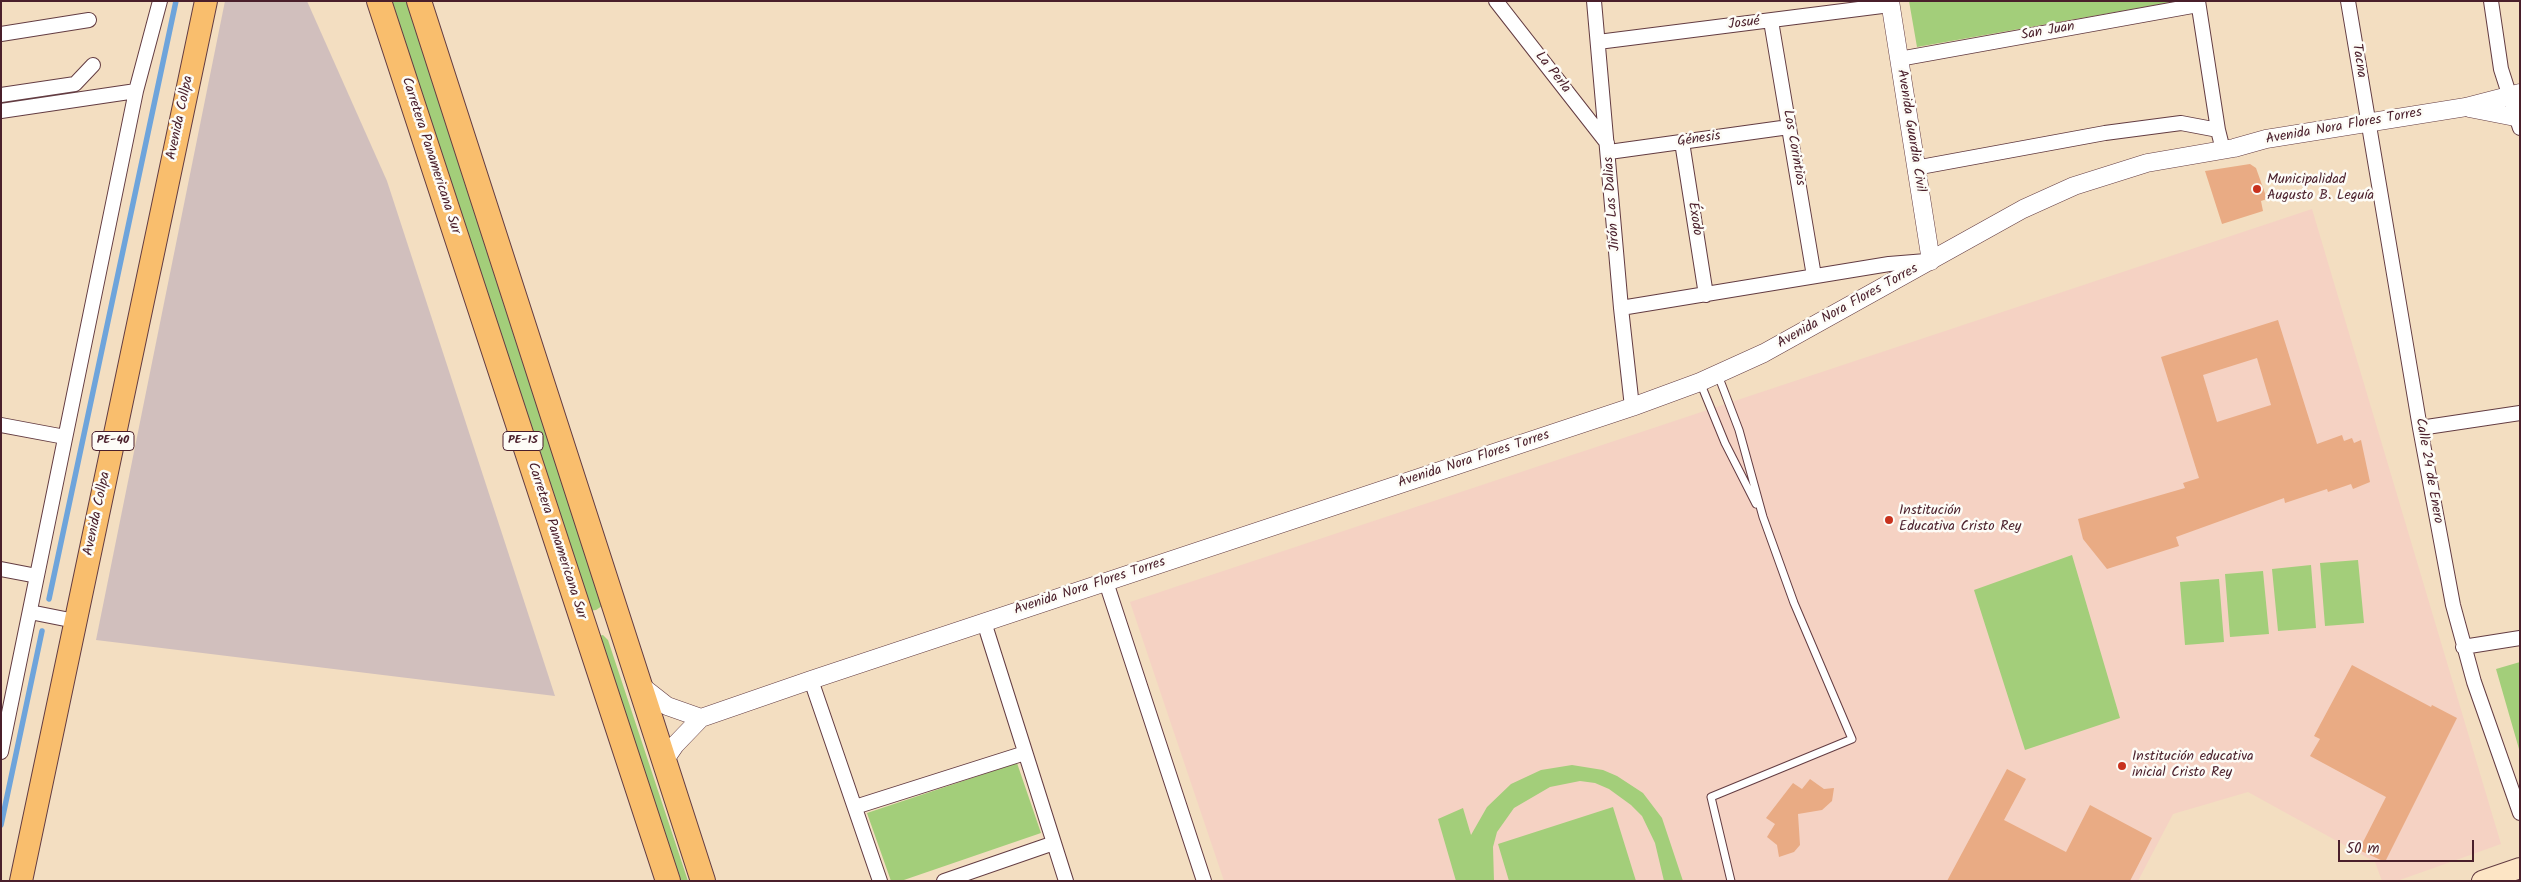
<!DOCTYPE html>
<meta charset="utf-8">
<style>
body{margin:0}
#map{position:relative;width:2521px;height:882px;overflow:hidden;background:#f3dec1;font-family:Kalam,sans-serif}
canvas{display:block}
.frame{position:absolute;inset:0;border:2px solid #4a1f2b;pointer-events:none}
.scale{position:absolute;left:2338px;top:840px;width:136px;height:22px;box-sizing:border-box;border:2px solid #4a1f2b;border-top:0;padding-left:6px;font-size:15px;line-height:18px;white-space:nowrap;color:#4a1f2b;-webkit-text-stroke:4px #fdfcf7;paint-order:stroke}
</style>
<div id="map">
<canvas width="2521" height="882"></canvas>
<div class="frame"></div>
<div class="scale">50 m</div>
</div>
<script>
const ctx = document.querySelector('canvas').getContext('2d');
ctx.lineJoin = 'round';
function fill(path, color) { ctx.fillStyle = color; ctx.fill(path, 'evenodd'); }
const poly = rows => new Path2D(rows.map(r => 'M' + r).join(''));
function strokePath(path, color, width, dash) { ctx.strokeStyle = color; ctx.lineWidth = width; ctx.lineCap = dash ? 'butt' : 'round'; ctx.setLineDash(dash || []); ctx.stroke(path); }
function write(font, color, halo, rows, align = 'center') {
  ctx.font = font + ' Kalam,sans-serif'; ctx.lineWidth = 5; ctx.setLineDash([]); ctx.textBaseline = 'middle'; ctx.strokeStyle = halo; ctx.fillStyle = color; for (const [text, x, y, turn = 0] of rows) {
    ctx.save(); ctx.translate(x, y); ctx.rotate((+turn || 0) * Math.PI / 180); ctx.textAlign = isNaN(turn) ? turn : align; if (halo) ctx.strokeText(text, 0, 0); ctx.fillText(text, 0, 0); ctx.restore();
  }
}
const built = poly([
 [2312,209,2501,844,2397,881,2382,881,2375,862,2248,792,2173,814,2138,881,1224,881,1130,602]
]);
const industrial = poly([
 [225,1,307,1,387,181,555,696,96,640]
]);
const green = poly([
 [384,1,406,1,522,361,602,598,602,606,596,610,589,611],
 [1909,1,2178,1,1917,47],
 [2072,555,2120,718,2025,750,1974,590],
 [2358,560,2364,623,2325,626,2320,563],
 [2311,565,2316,628,2278,631,2272,569],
 [2263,571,2269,634,2230,637,2225,574],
 [2219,579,2224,642,2185,645,2180,582],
 [603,635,608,640,688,881,669,881,592,637],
 [2520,662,2520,749,2519,749,2496,669],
 [1017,763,1041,833,901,881,891,881,867,813],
 [1572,765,1603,770,1617,776,1643,793,1662,818,1683,881,1664,881,1655,843,1642,816,1631,805,1609,789,1595,783,1580,781,1550,787,1514,808,1497,832,1493,847,1494,881,1456,881,1438,819,1463,808,1471,835,1487,807,1511,784,1541,770],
 [1613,807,1636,881,1509,881,1498,844]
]);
const stream = poly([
 [49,599,176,1],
 [1,825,42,631]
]);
const building = poly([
 [2250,164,2256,168,2267,199,2261,201,2263,211,2222,224,2205,171],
 [2278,320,2317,444,2342,435,2344,441,2352,438,2354,443,2361,440,2370,482,2353,489,2351,484,2328,492,2327,489,2285,503,2284,498,2176,537,2179,546,2107,569,2083,539,2078,519,2185,488,2183,483,2199,478,2161,357],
 [2257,358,2271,405,2217,422,2203,375],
 [2352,665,2431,707,2432,705,2457,718,2385,862,2359,850,2386,797,2310,756,2320,739,2314,736],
 [2007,769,2026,779,2004,820,2066,852,2090,805,2152,838,2130,881,1947,881],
 [1810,779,1824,789,1834,788,1832,801,1822,810,1798,814,1800,845,1794,852,1779,857,1777,845,1767,837,1775,824,1766,818,1793,783,1802,789]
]);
const service = poly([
 [1718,375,1739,430,1763,517,1794,603,1852,739,1711,797,1731,881],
 [1700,382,1725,443,1756,504]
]);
const minor = poly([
 [1496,1,1607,143],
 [1594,1,1621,308,1632,407],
 [2198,1,2218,130],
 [2348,1,2420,428,2453,605,2474,682,2520,813],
 [2491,1,2501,69,2520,128],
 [1771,21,1814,276],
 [1,34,89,20],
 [1598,42,1890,5],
 [1899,59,2198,5],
 [1,95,75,84,93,65],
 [1,111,136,91],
 [1682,142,1706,295],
 [1609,152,1789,127],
 [1915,168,2105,133,2181,123,2218,130,2223,150],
 [1621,308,1889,264,1926,261],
 [1,425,65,437],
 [2420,428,2520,413],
 [1,569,37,576],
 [1106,582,1204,881],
 [30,612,75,621],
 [984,622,1066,881],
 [2463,647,2520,638],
 [811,680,880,881],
 [1,752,136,91,160,1],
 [855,807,1025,753],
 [944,881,1054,843]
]);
const tertiary = poly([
 [1890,1,1931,261],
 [2469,108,2520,118],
 [639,684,667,706,701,718],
 [664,761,675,745,701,718,811,680,1632,407,1700,382,1764,353,2023,209,2074,186,2147,163,2234,148,2266,139,2466,107,2520,93]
]);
const secondary = poly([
 [2482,881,2520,868]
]);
const primary = poly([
 [21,881,206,1]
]);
const trunk = poly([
 [379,1,668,881],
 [419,1,703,881]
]);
const markers = [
 [2257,189,5,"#c8321e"],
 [1889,520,5,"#c8321e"],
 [2122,766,5,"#c8321e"]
];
const shields = [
 [113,441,42],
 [523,441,40]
];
const shieldNames = [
 ["PE-40",113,441],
 ["PE-1S",523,441]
];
const streetNames = [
 ["Josué",1744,24,-7],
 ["San Juan",2048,32,-10],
 ["Tacna",2358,61,81],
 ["La Perla",1552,73,52],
 ["Avenida Collpa",181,118,-78],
 ["Avenida Nora Flores Torres",2344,127,-10],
 ["Avenida Guardia Civil",1910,131,81],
 ["Génesis",1699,140,-8],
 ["Los Corintios",1793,148,80],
 ["Carretera Panamericana Sur",430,156,72],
 ["Jirón Las Dalias",1613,204,-94],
 ["Éxodo",1694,219,81],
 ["Avenida Nora Flores Torres",1848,307,-29],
 ["Avenida Nora Flores Torres",1474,460,-18],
 ["Calle 24 de Enero",2428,471,80],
 ["Avenida Collpa",98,514,-78],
 ["Carretera Panamericana Sur",556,541,72],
 ["Avenida Nora Flores Torres",1090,587,-18]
];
const poiNames = [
 ["Municipalidad",2267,181],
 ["Augusto B. Leguía",2267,197],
 ["Institución",1899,512],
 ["Educativa Cristo Rey",1899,528],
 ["Institución educativa",2132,758],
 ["inicial Cristo Rey",2132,774]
];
fill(built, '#f5d2c3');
fill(industrial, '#d1bfbd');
fill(green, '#a3ce7a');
strokePath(stream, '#6ea4db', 5.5);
fill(building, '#e9ab84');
strokePath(service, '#633c42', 9);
strokePath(minor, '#633c42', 16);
strokePath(tertiary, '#633c42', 19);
strokePath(secondary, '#633c42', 22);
strokePath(primary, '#633c42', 24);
strokePath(trunk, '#633c42', 26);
strokePath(service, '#fff', 7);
strokePath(minor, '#fff', 14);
strokePath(tertiary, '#fff', 18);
strokePath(secondary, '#fde5c5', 20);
strokePath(primary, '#f9be6d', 22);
strokePath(trunk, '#f9be6d', 24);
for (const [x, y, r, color] of markers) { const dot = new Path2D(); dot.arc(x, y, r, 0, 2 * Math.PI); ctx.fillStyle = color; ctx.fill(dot); strokePath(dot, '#fdfcf7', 2); }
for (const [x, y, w] of shields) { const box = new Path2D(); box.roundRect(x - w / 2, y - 9.5, w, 19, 4); ctx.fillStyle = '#fdfcf7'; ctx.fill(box); strokePath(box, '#4a1f2b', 1); }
write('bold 12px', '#4a1f2b', null, shieldNames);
write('14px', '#4a1f2b', '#fdfcf7', streetNames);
write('14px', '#4a1f2b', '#fdfcf7', poiNames, 'left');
</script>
